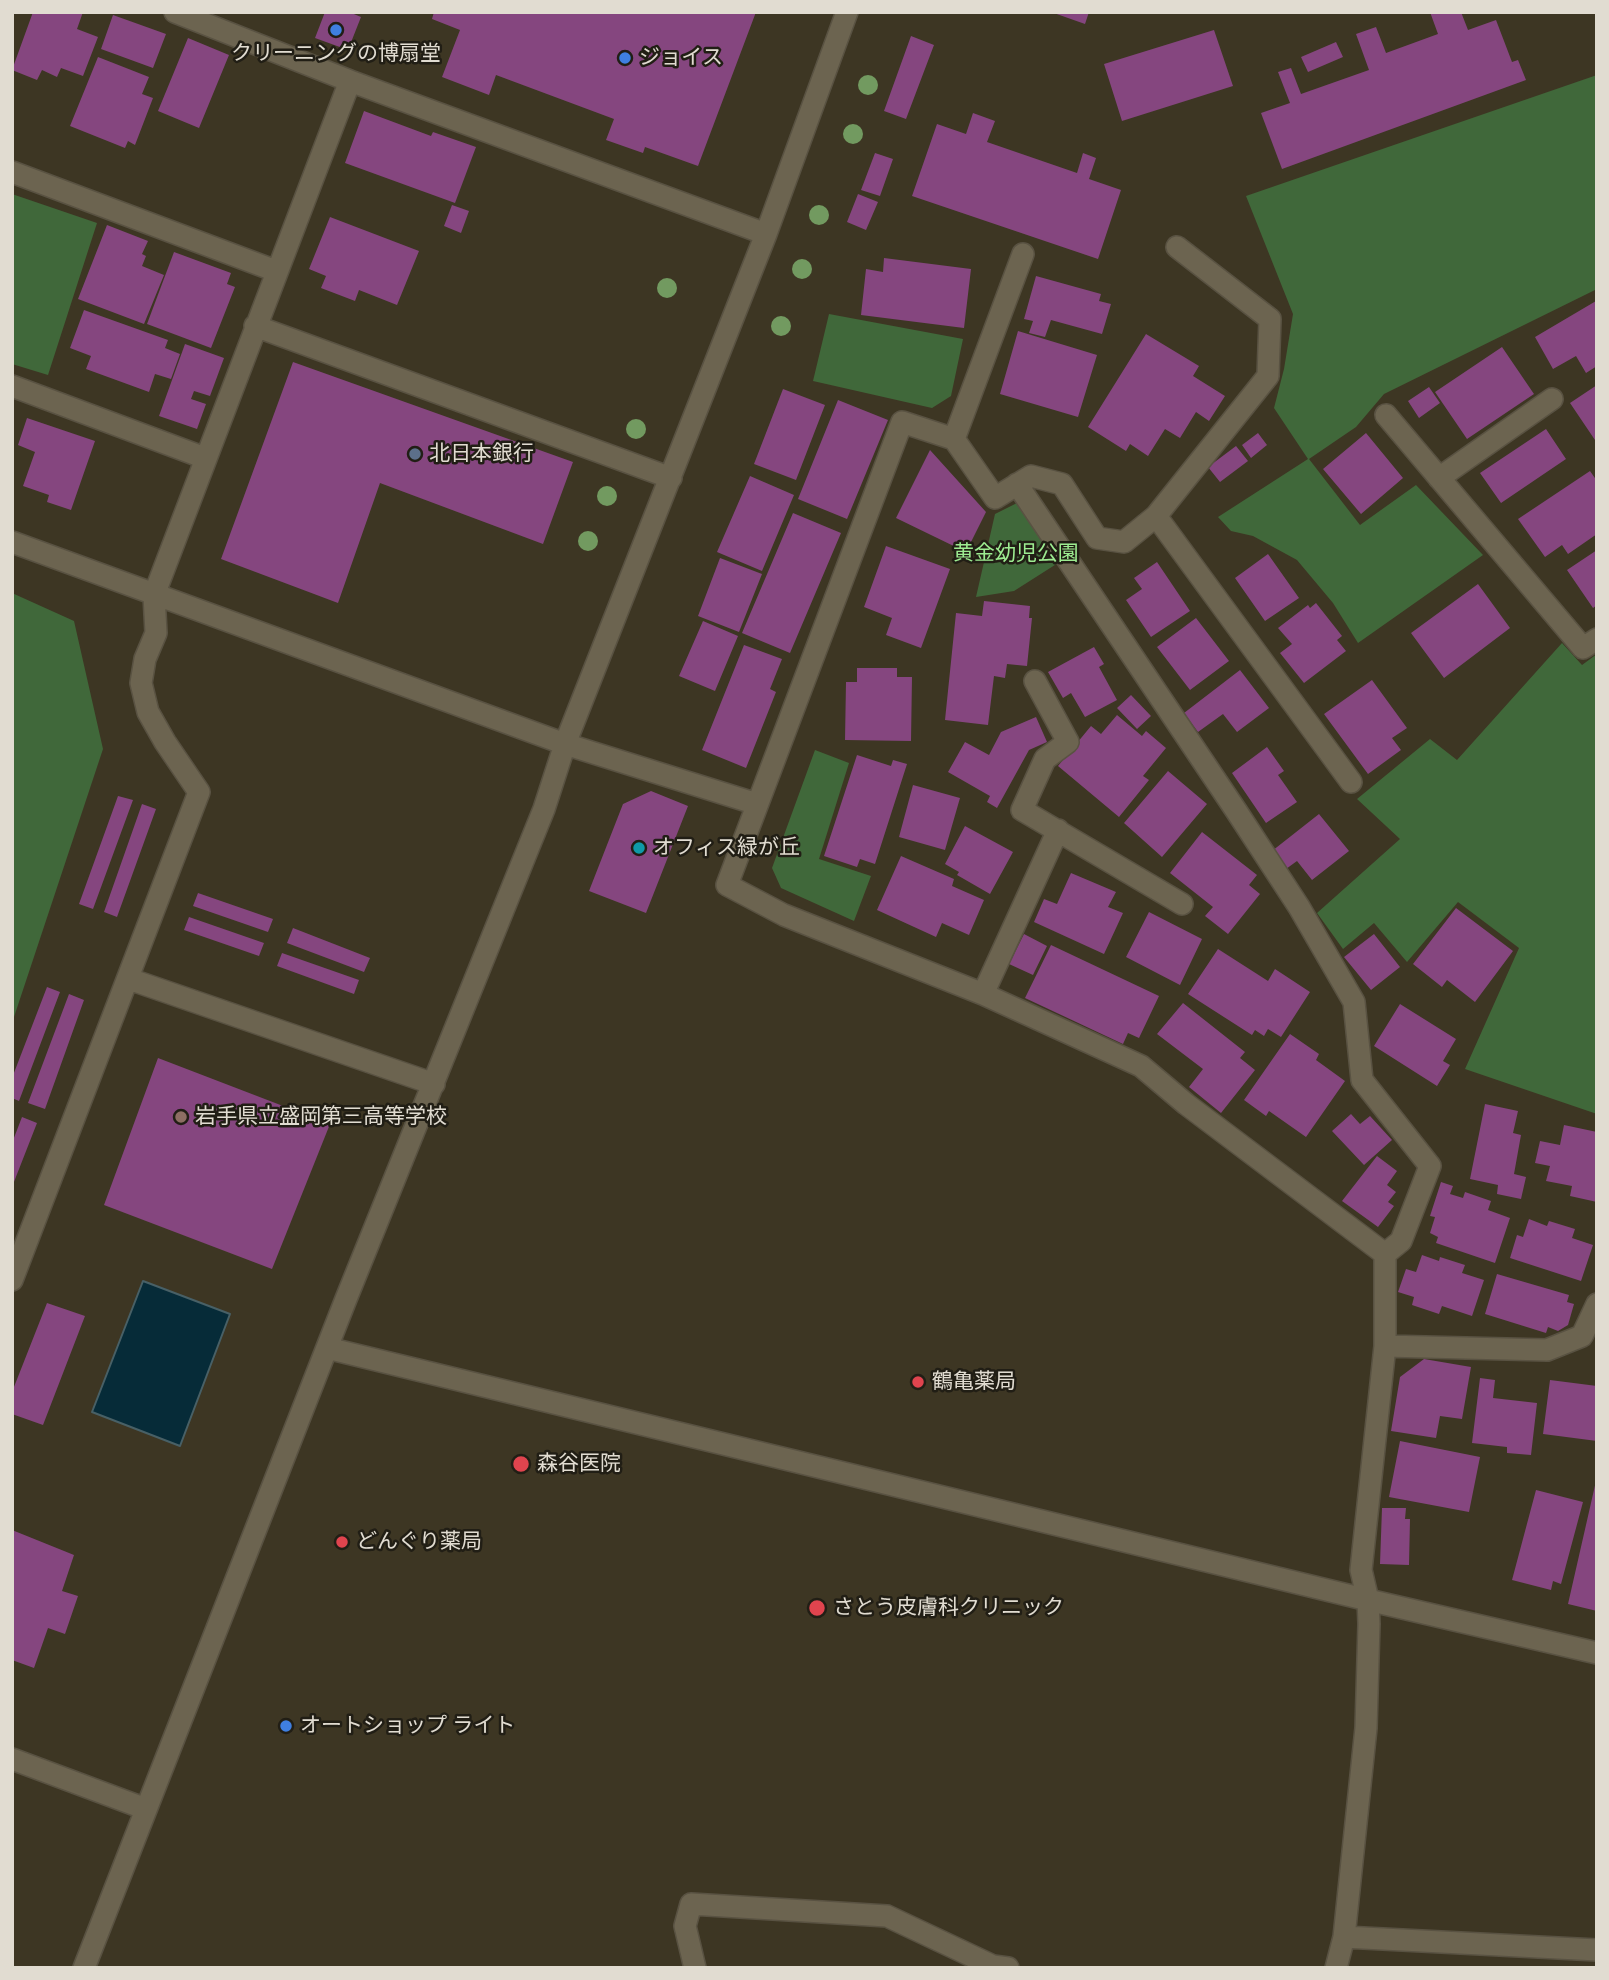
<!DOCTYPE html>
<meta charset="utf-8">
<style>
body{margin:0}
#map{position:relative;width:1609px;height:1980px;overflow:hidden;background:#3d3623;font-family:Rubik,sans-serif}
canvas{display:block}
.frame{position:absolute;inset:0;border:14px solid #e1dcd1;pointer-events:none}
</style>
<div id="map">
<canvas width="1609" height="1980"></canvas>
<div class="frame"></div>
</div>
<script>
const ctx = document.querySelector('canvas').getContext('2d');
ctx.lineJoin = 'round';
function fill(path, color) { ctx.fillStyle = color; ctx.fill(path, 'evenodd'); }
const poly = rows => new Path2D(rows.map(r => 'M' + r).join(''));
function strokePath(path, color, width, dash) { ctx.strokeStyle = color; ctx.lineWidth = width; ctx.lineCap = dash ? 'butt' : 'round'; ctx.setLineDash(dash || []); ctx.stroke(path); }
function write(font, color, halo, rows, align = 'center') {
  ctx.font = font + ' Rubik,"Noto Sans JP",sans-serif'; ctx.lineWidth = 5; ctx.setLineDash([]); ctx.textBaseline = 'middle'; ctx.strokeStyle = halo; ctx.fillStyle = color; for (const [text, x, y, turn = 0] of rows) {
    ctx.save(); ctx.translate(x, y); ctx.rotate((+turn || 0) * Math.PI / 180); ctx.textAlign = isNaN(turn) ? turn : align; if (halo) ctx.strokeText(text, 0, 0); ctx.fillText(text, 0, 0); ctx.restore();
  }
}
const green = poly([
 [1597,75,1597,292,1595,290,1384,394,1356,427,1309,459,1360,525,1416,485,1483,555,1358,643,1333,603,1297,560,1253,536,1231,531,1218,517,1308,459,1274,408,1284,369,1293,314,1246,196],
 [12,194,97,223,48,375,12,364],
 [829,314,963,339,951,396,932,408,813,381],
 [1017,503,1058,563,1014,591,976,597,995,514],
 [12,593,74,621,103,749,12,1023],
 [1562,643,1582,665,1597,654,1597,1114,1465,1069,1519,948,1458,902,1407,962,1374,923,1343,949,1317,913,1400,839,1357,799,1430,739,1457,760],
 [815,750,849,763,819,859,871,876,854,921,781,888,772,868]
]);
const water = poly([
 [143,1281,230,1314,180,1446,92,1412,143,1281]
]);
const building = poly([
 [33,12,83,12,77,29,98,37,83,76,61,68,57,77,42,70,37,80,12,70],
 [325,12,349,12,361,17,348,50,315,38],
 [434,12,756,12,698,166,645,147,643,153,606,140,614,119,496,75,489,95,442,77,460,30,432,19],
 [1051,12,1089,12,1085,24],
 [1430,12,1461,12,1468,30,1496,20,1512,62,1518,60,1526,80,1282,169,1261,113,1290,103,1278,72,1291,68,1301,94,1369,70,1356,34,1376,27,1386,53,1438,34],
 [113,15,166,34,153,68,101,49],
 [1214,30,1233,86,1122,121,1104,64],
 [911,36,934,45,906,119,884,111],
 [188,38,229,55,199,128,158,111],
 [1336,42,1343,57,1308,72,1301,57],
 [98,57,149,77,142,94,153,98,135,145,128,141,125,148,70,126],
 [364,111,431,136,433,132,476,147,455,203,345,163],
 [973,113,995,121,987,142,1077,173,1083,153,1096,158,1089,179,1121,190,1098,259,912,196,937,124,966,134],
 [875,153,893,159,880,196,861,190],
 [858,194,878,202,866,230,847,222],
 [452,205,469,211,461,233,444,226],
 [330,217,419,251,397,305,359,290,355,301,321,288,326,276,309,269],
 [107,225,148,241,142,254,146,256,142,266,164,275,144,324,78,299],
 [174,252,231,273,227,284,235,287,211,348,147,324],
 [884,258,971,269,964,328,861,315,866,269,883,272],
 [1036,276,1101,294,1099,301,1111,304,1102,334,1051,320,1045,337,1029,333,1033,321,1024,319],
 [1596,301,1597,366,1586,373,1576,356,1553,369,1535,337],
 [84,310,168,340,165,348,180,354,171,379,155,374,149,392,86,369,91,356,70,348],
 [1018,331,1097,355,1078,417,1000,394],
 [1146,334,1199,366,1193,376,1225,396,1209,421,1196,412,1180,438,1165,429,1148,456,1130,444,1126,451,1088,427],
 [185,344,224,358,210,396,194,391,191,399,206,404,197,429,159,416],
 [1502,347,1534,394,1467,439,1435,392],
 [293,362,573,462,543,544,380,483,338,603,221,559],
 [1597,385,1597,443,1570,403],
 [1429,387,1440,403,1419,418,1408,401],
 [783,389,825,405,796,480,754,464],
 [838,400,888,420,847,519,798,499],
 [27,418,95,441,71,510,47,502,49,495,23,486,35,452,18,445],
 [1546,429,1566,459,1501,503,1480,473],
 [1258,433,1267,445,1251,458,1242,445],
 [1366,433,1403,478,1361,514,1323,469],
 [1236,446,1248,461,1220,482,1208,467],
 [930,450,986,512,966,552,896,518],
 [1590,471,1597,481,1597,534,1568,554,1562,545,1545,557,1518,519],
 [750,476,794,495,762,571,717,552],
 [793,513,841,533,790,653,742,633],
 [886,546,950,569,921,648,886,635,892,618,864,607],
 [1597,550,1597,605,1593,608,1567,570],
 [1268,554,1299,598,1265,621,1235,578],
 [720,558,762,574,739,632,698,616],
 [1157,562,1190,611,1151,637,1126,600,1142,589,1134,578],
 [1478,584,1510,628,1444,678,1411,633],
 [984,601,1030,606,1029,618,1032,618,1027,666,1007,664,1005,678,994,676,988,725,945,720,956,613,982,616],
 [1316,603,1342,636,1337,640,1346,651,1304,683,1280,653,1292,644,1278,628,1308,605,1310,608],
 [1196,618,1229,661,1190,690,1157,647],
 [703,621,738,636,715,691,679,676],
 [744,645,782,659,770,689,776,692,746,768,702,750],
 [1094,647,1104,664,1099,667,1117,700,1085,717,1071,693,1063,698,1048,672],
 [857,668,897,668,897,677,912,677,911,741,845,740,846,682,857,682],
 [1240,670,1269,708,1237,732,1223,714,1198,732,1184,713],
 [1372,680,1407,728,1392,738,1401,750,1368,774,1324,714],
 [1131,695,1151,716,1137,729,1117,708],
 [1117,715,1142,736,1146,731,1166,748,1143,776,1149,780,1119,817,1058,766,1091,726,1101,734],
 [1036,717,1047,742,1029,750,997,808,987,802,990,796,948,772,965,742,989,755,1001,732],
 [1267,747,1284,771,1278,775,1297,802,1266,823,1232,773],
 [857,755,891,766,893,760,907,764,875,864,860,859,857,867,824,856],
 [1168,771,1207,804,1162,857,1124,823],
 [913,785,960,798,945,850,899,837],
 [651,791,688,806,646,913,589,891,623,804],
 [118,796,133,800,93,909,79,904],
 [142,804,156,809,117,917,104,912],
 [1319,814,1349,851,1312,880,1297,861,1286,869,1272,851],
 [965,826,1013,852,990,894,957,875,959,872,945,864],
 [1202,832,1257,875,1249,885,1260,894,1228,934,1205,916,1213,907,1170,873],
 [901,856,954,879,952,886,984,900,969,935,942,923,936,937,877,910],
 [1071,873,1116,892,1108,907,1123,913,1104,954,1034,922,1044,899,1057,904],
 [198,893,273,919,268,932,193,906],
 [1456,908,1513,951,1475,1002,1447,980,1442,987,1413,964],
 [1149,912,1202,939,1180,985,1126,957],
 [189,917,264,943,259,956,184,930],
 [293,928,370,958,364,972,287,943],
 [1024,934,1047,946,1033,975,1009,964],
 [1374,934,1400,967,1371,990,1344,957],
 [1051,945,1159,996,1139,1038,1128,1033,1123,1044,1025,998],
 [1218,949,1268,981,1275,969,1310,992,1281,1037,1268,1029,1264,1036,1255,1030,1252,1035,1188,994],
 [282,953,359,980,354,994,277,966],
 [47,987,60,992,19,1101,12,1098,12,1078],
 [69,994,84,1000,45,1109,28,1103],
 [1183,1003,1245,1052,1240,1058,1255,1070,1221,1113,1189,1087,1203,1069,1157,1034],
 [1400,1004,1456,1039,1443,1061,1450,1065,1437,1086,1374,1046],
 [1290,1034,1319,1054,1316,1060,1345,1081,1306,1137,1269,1111,1266,1116,1244,1100],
 [158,1058,330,1124,272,1269,104,1205],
 [1485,1104,1518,1111,1513,1133,1521,1135,1514,1174,1526,1177,1521,1199,1497,1194,1498,1185,1470,1179],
 [1351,1114,1360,1124,1370,1116,1392,1140,1364,1165,1332,1131],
 [22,1117,37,1123,12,1187,12,1143],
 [1564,1125,1597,1132,1597,1202,1570,1196,1572,1186,1546,1181,1550,1166,1535,1163,1540,1141,1560,1145],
 [1377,1156,1397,1171,1387,1185,1396,1192,1388,1202,1394,1206,1378,1227,1342,1201],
 [1441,1182,1453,1186,1450,1194,1463,1198,1465,1192,1491,1201,1488,1210,1510,1218,1495,1263,1436,1243,1438,1237,1430,1233,1435,1217,1430,1216],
 [1529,1219,1547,1226,1549,1221,1575,1229,1572,1238,1593,1245,1581,1281,1510,1258,1517,1235,1523,1237],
 [1422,1255,1439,1261,1440,1257,1465,1265,1462,1273,1484,1280,1472,1316,1442,1306,1439,1314,1412,1305,1414,1297,1398,1292,1406,1269,1416,1272],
 [1497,1274,1569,1295,1567,1302,1574,1304,1568,1325,1558,1331,1548,1327,1546,1333,1485,1314],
 [47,1303,85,1316,43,1425,12,1414,12,1392],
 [1424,1359,1471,1367,1462,1419,1440,1416,1436,1438,1391,1431,1400,1377],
 [1480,1378,1495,1380,1493,1398,1537,1403,1531,1455,1507,1453,1507,1447,1472,1443],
 [1550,1380,1597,1386,1597,1441,1543,1434],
 [1400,1441,1480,1457,1469,1512,1389,1497],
 [1596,1481,1597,1481,1597,1611,1568,1604],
 [1536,1490,1583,1502,1561,1584,1553,1581,1551,1590,1512,1580],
 [1382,1508,1406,1508,1405,1519,1410,1519,1409,1565,1380,1564],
 [12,1530,74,1555,62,1591,78,1596,65,1634,48,1628,34,1668,12,1660]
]);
const minor = poly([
 [175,12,350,81,766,234],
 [12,172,276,271],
 [255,326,671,478],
 [12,386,205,458],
 [1386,415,1583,648,1597,639],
 [954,439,1023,254],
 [1439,478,1552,399],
 [1017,484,1237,812,1299,907,1354,1002,1362,1080,1430,1166,1401,1241,1385,1254],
 [1156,516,1268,376,1270,319,1177,247],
 [12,542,565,744,757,804],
 [1035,681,1068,742,1045,759,1022,810,1182,904],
 [129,979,434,1084],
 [983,994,1058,830],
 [12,1280,199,792,165,742,148,712,141,683,145,659,156,633,154,595,350,81],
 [1385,1346,1547,1350,1582,1336,1597,1304],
 [327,1348,1368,1600,1597,1653],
 [12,1759,146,1809],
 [1344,1937,1597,1950],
 [84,1968,346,1299,544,809,565,744,766,234,847,12],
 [695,1968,685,1926,691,1904,887,1916,993,1966,1008,1968],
 [1336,1968,1344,1937,1366,1728,1369,1624,1368,1600,1361,1570,1385,1346,1385,1254,1186,1104,1141,1066,983,994,784,915,727,885,902,422,954,439,995,498,1031,476,1062,484,1097,538,1124,542,1156,516,1351,782]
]);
const trees = [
 [868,85],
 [853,134],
 [819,215],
 [802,269],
 [667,288],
 [781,326],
 [636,429],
 [607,496],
 [588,541]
];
const markers = [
 [336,30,7,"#3f7fe0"],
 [625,58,7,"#3f7fe0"],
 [415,454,7,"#5c6f8a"],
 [639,848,7,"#0f9aa8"],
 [181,1117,7,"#8d6e63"],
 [918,1382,7,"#e0444e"],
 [521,1464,9,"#e0444e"],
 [342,1542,7,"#e0444e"],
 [817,1608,9,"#e0444e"],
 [286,1726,7,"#3f7fe0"]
];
const poiNames = [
 ["クリーニングの博扇堂",336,54,"center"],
 ["ジョイス",639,58],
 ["北日本銀行",429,454],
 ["オフィス緑が丘",653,848],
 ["岩手県立盛岡第三高等学校",195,1117],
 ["鶴亀薬局",932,1382],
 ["森谷医院",537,1464],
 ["どんぐり薬局",356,1542],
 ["さとう皮膚科クリニック",833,1608],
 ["オートショップ ライト",300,1726]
];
const parkNames = [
 ["黄金幼児公園",1016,554]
];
fill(green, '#40683a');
fill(water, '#062b38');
strokePath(water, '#486066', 2);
fill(building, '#85467f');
strokePath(minor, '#595242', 24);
strokePath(minor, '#6c6450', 21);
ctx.fillStyle = '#729a60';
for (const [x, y] of trees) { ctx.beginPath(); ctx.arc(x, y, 10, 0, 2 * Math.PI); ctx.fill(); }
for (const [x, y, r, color] of markers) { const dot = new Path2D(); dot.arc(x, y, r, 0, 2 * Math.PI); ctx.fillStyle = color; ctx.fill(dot); strokePath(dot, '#211e15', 2.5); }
write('21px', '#e1dcd1', '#211e15', poiNames, 'left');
write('21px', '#9dec91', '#211e15', parkNames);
</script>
